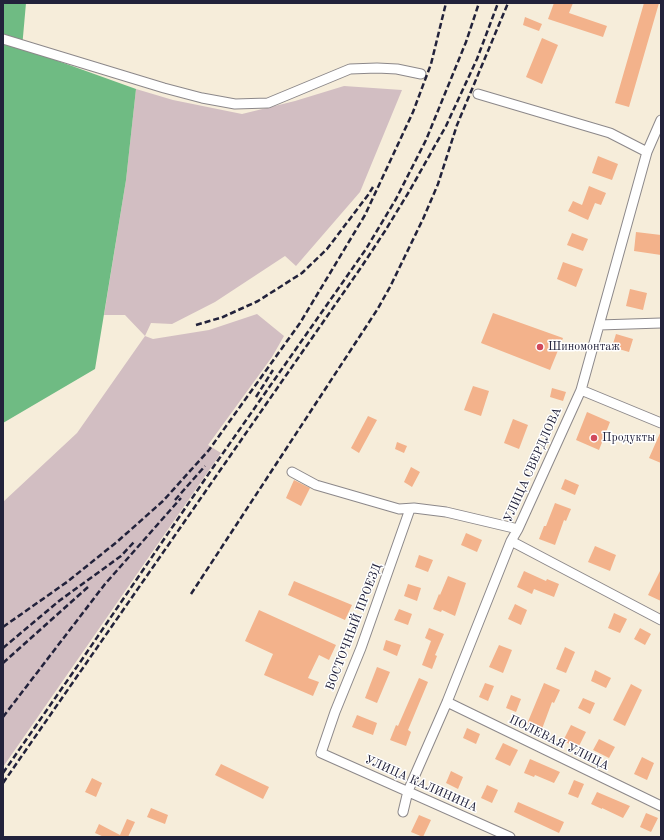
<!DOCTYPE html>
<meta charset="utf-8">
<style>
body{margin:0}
#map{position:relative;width:664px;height:840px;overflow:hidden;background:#f6edda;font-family:"Old Standard TT",serif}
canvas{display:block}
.frame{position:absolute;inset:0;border:4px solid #22223b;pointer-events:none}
</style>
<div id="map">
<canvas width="664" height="840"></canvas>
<div class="frame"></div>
</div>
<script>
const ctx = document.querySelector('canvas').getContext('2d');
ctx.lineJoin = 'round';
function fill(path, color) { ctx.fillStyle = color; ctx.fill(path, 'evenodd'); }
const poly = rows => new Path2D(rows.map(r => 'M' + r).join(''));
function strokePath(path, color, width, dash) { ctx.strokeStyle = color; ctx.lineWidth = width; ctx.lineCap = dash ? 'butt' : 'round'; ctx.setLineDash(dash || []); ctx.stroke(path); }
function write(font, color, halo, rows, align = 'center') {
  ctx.font = font + ' "Old Standard TT",serif'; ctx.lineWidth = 3; ctx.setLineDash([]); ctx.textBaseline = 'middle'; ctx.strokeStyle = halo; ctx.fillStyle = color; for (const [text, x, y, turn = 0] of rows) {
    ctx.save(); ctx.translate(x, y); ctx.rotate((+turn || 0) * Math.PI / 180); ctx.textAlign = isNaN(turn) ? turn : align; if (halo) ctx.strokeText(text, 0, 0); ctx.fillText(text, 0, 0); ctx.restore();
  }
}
const industrial = poly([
 [344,86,402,90,360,192,296,266,285,256,215,302,172,324,151,323,145,336,153,339,209,330,257,314,284,336,272,357,208,445,221,453,3,767,3,502,77,433,145,336,125,315,104,315,126,180,136,89,173,100,242,114,295,101]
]);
const forest = poly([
 [3,3,26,3,22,48,136,89,126,180,95,369,3,423]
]);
const building = poly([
 [554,3,573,3,569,13,607,26,603,37,548,19],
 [644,3,659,3,629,107,615,103],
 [525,17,542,24,539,31,523,25],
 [542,38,558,45,542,84,526,77],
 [598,156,618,164,612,180,592,173],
 [589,186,606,193,601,205,595,203,588,220,568,211,573,201,582,205],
 [636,232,661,235,661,255,634,251],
 [572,233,588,239,583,251,567,245],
 [563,262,583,269,576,287,557,279],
 [630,289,647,293,643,310,626,306],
 [493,313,563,338,550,370,481,343],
 [616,334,633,339,629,352,612,347],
 [473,386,489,391,481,416,464,410],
 [552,388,566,392,563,401,550,397],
 [587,412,610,422,599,450,576,440],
 [368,416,377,420,359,453,351,448],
 [513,419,528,425,519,449,504,443],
 [661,431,661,463,649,458],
 [397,442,407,446,404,453,395,449],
 [411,467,420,472,412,487,404,482],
 [565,479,579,485,575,495,561,489],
 [294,480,310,488,301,506,286,498],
 [555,503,571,509,566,521,564,520,555,545,539,539,544,526,546,526],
 [466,533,482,540,477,552,461,545],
 [595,546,616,555,610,571,588,562],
 [419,555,433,560,428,572,415,567],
 [661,569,661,601,648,595],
 [524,571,546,581,547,579,559,584,554,597,534,589,532,594,517,587],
 [448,576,466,583,455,616,442,610,441,612,433,609,439,594,440,595],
 [294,581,352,605,345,620,288,595],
 [408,584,421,588,417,601,404,596],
 [515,604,527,610,521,625,508,619],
 [399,609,412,614,408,625,394,620],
 [259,610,336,645,329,660,319,655,308,678,319,682,313,696,264,675,273,654,245,641],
 [614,613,627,619,620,633,608,628],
 [429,628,444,634,435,655,437,656,432,669,422,665,431,641,425,638],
 [640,628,651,634,645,645,634,639],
 [386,640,401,645,397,656,383,650],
 [499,645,512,650,503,673,489,667],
 [565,647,575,652,566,673,556,669],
 [377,667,390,672,377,703,365,698],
 [595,670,611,678,606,688,591,681],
 [419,678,428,682,408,730,411,732,406,746,390,740,396,725,398,726],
 [485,683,494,686,488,701,479,697],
 [544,683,560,690,554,703,552,702,542,729,527,724],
 [631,684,642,690,625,726,613,720],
 [511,695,521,699,516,712,506,708],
 [583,698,595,703,590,714,578,708],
 [357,715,377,723,373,735,352,727],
 [571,725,586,732,578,748,563,741],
 [467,728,480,734,476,744,463,738],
 [599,739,615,747,609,758,593,750],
 [503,743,518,750,510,766,495,759],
 [642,757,654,763,647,780,634,774],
 [530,759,560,772,554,783,535,775,534,777,524,773],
 [221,764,269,787,263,799,215,775],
 [451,771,463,777,458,789,446,783],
 [92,778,102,783,96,797,85,792],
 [574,780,584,784,578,798,568,794],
 [487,785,498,790,492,803,481,798],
 [597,792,630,806,623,818,602,808,602,809,591,804],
 [518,802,564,822,559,833,514,812],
 [151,808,168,815,165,824,147,817],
 [646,813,658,818,651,832,640,827],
 [419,815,431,820,423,837,411,832],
 [127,819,135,822,128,837,104,837,95,833,99,824,120,835]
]);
const minor = poly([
 [3,39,164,88,202,98,235,104,268,103,350,69,377,68,397,69,421,74],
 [478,94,610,133,647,152],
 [599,325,661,323],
 [581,390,661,423],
 [292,472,316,485,399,509,414,508,446,512,518,529],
 [410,509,361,648,335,712,321,753,510,837],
 [511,541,661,620],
 [447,702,661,806],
 [403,812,408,791,447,702,511,541,518,529,581,390,647,152,661,120]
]);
const rail = poly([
 [196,325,223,317,258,301,302,273,327,249,368,195,373,187],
 [256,397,273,370],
 [175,500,205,466],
 [191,594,377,310,390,287,423,219,438,184,457,125,508,3],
 [3,627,67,582,118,541,163,501,209,450,300,323,365,215,413,112,431,64,446,3],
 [3,648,59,601,121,556,134,542],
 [3,663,88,587],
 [3,717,105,584,181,498],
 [3,773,83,658,214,466,366,249,396,199,426,140,466,42,479,3],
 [3,783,362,266,385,231,410,190,446,126,477,59,498,3]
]);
const markers = [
 [540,347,4,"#d1495b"],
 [594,438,4,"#d1495b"]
];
const poiNames = [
 ["Шиномонтаж",548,347],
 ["Продукты",602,438]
];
const streetNames = [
 ["УЛИЦА СВЕРДЛОВА",533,465,-66],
 ["ВОСТОЧНЫЙ ПРОЕЗД",354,627,-69],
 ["ПОЛЕВАЯ УЛИЦА",559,743,26],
 ["УЛИЦА КАЛИНИНА",421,784,24]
];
fill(industrial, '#d2bec2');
fill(forest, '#6fbb83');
fill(building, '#f3b28b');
strokePath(minor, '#8c888a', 11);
strokePath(minor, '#fff', 9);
strokePath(rail, '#22223b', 2.5, [6, 3]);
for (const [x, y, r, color] of markers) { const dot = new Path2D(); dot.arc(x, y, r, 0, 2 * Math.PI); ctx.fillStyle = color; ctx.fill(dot); strokePath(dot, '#fff', 1.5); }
write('12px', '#22223b', '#fff', poiNames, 'left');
write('12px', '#22223b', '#fff', streetNames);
</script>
